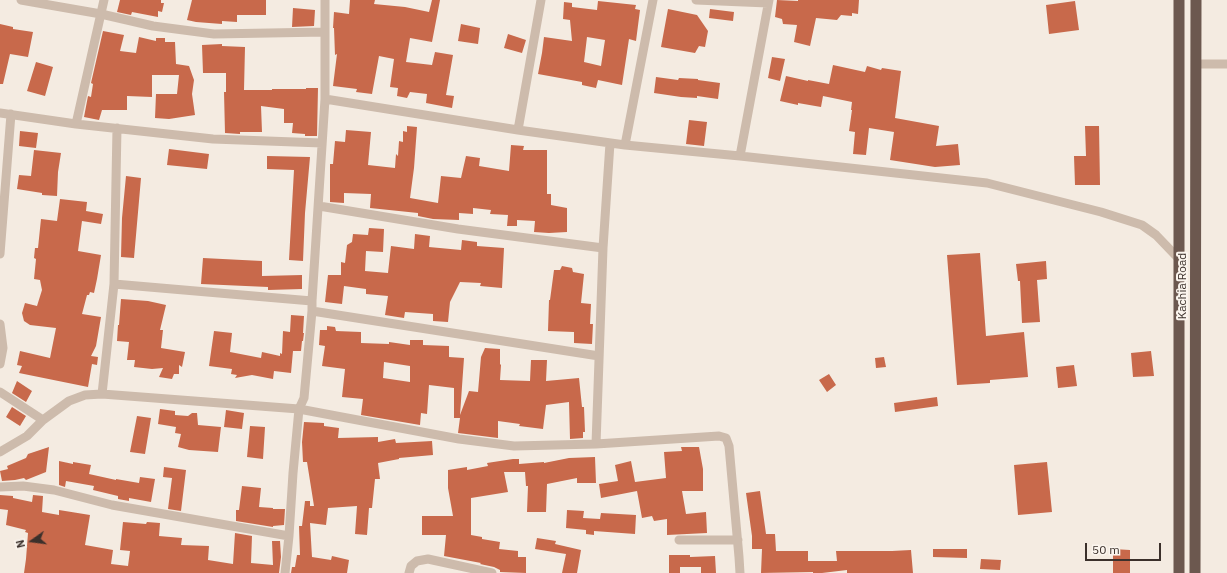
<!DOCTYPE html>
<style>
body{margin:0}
#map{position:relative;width:1227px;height:573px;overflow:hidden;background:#f4ebe1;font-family:"IBM Plex Sans",sans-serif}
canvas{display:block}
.north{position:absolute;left:12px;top:521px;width:40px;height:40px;-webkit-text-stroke:3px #fbf5ee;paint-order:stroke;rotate:256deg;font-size:11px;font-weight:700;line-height:16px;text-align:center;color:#3b302b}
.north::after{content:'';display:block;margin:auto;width:14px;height:18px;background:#3b302b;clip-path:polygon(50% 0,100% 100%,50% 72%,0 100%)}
.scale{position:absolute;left:1085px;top:543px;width:76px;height:18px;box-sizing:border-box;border:2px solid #3b302b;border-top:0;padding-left:5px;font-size:12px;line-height:14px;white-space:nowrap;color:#3b302b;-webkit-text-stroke:3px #fbf5ee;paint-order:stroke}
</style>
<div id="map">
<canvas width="1227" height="573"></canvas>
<div class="north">N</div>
<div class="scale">50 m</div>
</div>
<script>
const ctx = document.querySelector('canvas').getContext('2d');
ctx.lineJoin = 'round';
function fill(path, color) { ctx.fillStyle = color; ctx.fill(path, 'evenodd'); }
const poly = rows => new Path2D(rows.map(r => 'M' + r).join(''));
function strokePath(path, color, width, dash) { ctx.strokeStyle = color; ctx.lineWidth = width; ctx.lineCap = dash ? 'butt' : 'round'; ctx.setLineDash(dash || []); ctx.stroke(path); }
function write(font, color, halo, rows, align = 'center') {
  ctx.font = font + ' "IBM Plex Sans",sans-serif'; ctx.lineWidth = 4; ctx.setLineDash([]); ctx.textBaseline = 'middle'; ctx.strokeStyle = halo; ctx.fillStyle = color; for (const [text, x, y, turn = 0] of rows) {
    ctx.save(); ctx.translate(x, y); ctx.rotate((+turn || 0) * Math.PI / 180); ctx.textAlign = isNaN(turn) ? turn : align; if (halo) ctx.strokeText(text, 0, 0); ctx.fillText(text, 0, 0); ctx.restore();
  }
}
const building = poly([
 [120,0,161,0,161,3,164,3,162,12,158,11,158,17,132,12,131,15,117,12],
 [192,0,266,0,266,15,237,15,237,22,222,21,222,24,196,22,187,20],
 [350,0,375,0,374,4,405,7,429,12,432,0,440,0,432,42,410,38,406,62,432,65,435,52,453,55,446,95,454,96,452,108,426,103,427,94,410,92,407,98,397,96,398,88,390,87,394,59,379,56,372,94,356,92,357,89,333,86,337,54,335,55,334,28,333,28,334,12,349,14],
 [777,0,798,1,798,0,859,0,858,14,852,13,852,16,841,15,837,20,816,18,810,46,794,42,797,25,783,24,782,19,775,17],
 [598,1,636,5,635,9,640,10,636,41,629,39,622,85,598,80,596,88,582,85,582,82,538,74,542,53,544,37,572,41,570,20,563,19,564,2,572,3,572,7,597,10],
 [587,37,605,40,601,66,584,62],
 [1075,1,1079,30,1049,34,1046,5],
 [293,8,315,10,314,26,292,27],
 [668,9,697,15,708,31,705,47,699,46,695,53,661,47],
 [710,9,734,12,733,21,709,18],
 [0,24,13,27,13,29,33,32,28,57,10,54,3,84,0,84],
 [461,24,480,28,478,44,458,41],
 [103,31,124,35,120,51,136,53,139,37,156,41,156,38,165,38,165,42,175,42,176,64,189,66,194,80,192,94,195,115,169,119,155,118,156,94,177,94,179,75,152,75,152,97,127,96,127,110,102,110,99,120,84,117,88,96,91,97,93,84,91,83],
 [508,34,526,40,522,53,504,48],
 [222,44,222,46,245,47,244,90,272,90,272,89,306,89,306,88,318,88,317,136,305,136,305,134,292,133,293,123,284,123,284,109,261,106,262,132,240,132,240,134,225,133,224,92,226,92,226,73,203,73,202,45],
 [772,57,785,59,780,81,768,78],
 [36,62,53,67,45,96,27,91],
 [833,65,865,72,867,66,881,70,882,68,901,71,895,118,939,126,936,146,958,144,960,165,935,167,890,160,894,132,869,128,866,155,853,154,855,132,849,131,852,110,851,110,852,102,823,96,821,107,798,103,798,105,780,101,786,76,808,81,808,80,829,84],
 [656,77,678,80,679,78,698,79,698,80,720,83,718,99,697,96,697,98,681,97,654,93],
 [689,120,707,122,704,146,686,144],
 [407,126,417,127,414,168,410,198,438,203,441,176,461,178,466,156,480,158,479,166,509,171,511,145,524,146,523,150,547,150,547,194,551,194,551,205,567,208,567,232,549,233,534,232,535,221,517,220,517,226,507,226,508,215,490,214,491,210,473,208,473,214,459,213,459,220,433,219,418,216,418,213,370,208,371,194,344,193,344,203,330,202,330,164,333,164,335,141,345,142,346,130,371,132,368,165,395,168,396,154,398,156,399,141,403,142,403,131,407,132],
 [1085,126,1099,126,1100,185,1075,185,1074,156,1086,156],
 [20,131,38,133,36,148,19,146],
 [169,149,209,154,207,169,167,165],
 [34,150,61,153,58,172,57,196,42,195,42,193,17,189,19,175,31,176],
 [267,156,310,157,305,213,303,261,289,260,294,170,267,169],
 [126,176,141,178,134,258,121,257,122,218],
 [60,199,87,202,86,211,103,214,101,224,82,221,78,251,101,255,97,279,94,293,90,292,89,295,87,295,82,314,101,317,96,346,91,356,98,357,97,365,92,364,88,387,19,373,22,366,17,365,20,351,50,358,56,328,30,325,24,321,22,313,25,303,37,306,42,290,40,280,34,279,36,259,34,258,35,248,38,248,41,219,57,221],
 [369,228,384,229,383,252,366,251,365,271,388,273,391,246,414,249,415,234,430,236,429,247,461,250,462,240,477,242,477,246,504,248,502,288,480,286,481,283,460,282,450,302,448,322,433,321,433,314,405,312,404,318,385,315,388,296,366,294,366,289,344,286,342,304,325,302,328,275,341,275,341,262,345,263,347,245,352,242,353,234,368,235],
 [980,253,986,336,1024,332,1028,377,990,380,990,383,957,385,947,255],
 [203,258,262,261,262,276,302,275,302,289,268,290,268,287,201,284],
 [1046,261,1047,279,1037,280,1040,322,1022,323,1020,281,1018,281,1016,264],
 [562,266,572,268,573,272,584,274,581,303,591,304,590,324,593,324,592,344,574,343,574,332,548,331,549,300,550,300,554,270,560,270],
 [121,299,148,301,166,305,160,330,163,330,161,348,185,352,182,367,179,365,179,374,174,374,172,379,159,377,163,368,152,369,134,367,135,360,127,360,129,342,117,341,118,325,119,325],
 [291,315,304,316,303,333,304,333,303,341,302,341,301,351,293,351,291,373,274,371,273,379,252,375,235,378,237,375,231,374,232,369,209,366,214,331,232,333,230,352,261,358,262,352,280,356,280,353,282,354,283,331,290,332],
 [327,326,335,327,336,331,361,332,361,343,389,344,389,342,410,345,410,340,423,340,423,345,449,346,449,357,464,358,460,415,469,391,478,392,481,357,485,348,500,349,500,364,501,365,500,380,530,381,531,360,547,360,546,381,579,378,582,407,584,407,585,432,583,432,583,438,570,439,569,402,546,405,543,429,519,426,520,424,498,421,498,438,458,433,460,418,454,418,454,388,429,385,427,414,421,413,420,425,361,415,363,399,342,397,345,369,322,366,325,346,319,345,320,330,327,330],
 [384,362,410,366,410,382,383,378],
 [1151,351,1154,376,1133,377,1131,353],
 [884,357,886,367,876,368,875,358],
 [1074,365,1077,386,1058,388,1056,367],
 [829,374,836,385,827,392,819,380],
 [17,381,32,391,26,402,12,393],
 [937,397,938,406,895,412,894,403],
 [12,407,26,416,20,426,6,417],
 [160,409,175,411,175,415,188,416,192,413,197,413,198,425,221,427,218,452,189,450,178,447,181,434,175,433,176,427,158,424],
 [226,410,244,413,242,429,224,427],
 [137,416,151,418,145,454,130,452],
 [304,422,324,423,324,426,339,428,338,438,378,437,378,442,395,439,396,443,432,441,433,455,399,458,399,459,378,463,380,479,375,479,372,508,369,508,367,535,355,534,357,506,328,508,326,525,310,523,312,557,331,560,332,556,349,560,347,573,291,573,292,567,295,567,297,555,300,555,299,526,302,526,305,501,310,501,310,506,314,506,307,462,303,462,302,442],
 [250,426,265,427,263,459,247,457],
 [49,447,46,472,26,480,24,478,15,480,2,481,0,471,8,469,7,466,26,458,28,454],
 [681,447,699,447,703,469,703,491,682,491,686,514,706,512,707,533,667,535,667,519,654,521,652,516,642,518,637,491,601,498,599,484,618,481,615,465,631,461,635,482,666,478,664,452,682,451],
 [595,457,596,483,577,483,577,478,547,484,546,512,527,512,528,486,526,486,525,472,504,472,508,492,471,498,471,535,482,537,482,539,500,542,499,549,518,551,518,557,526,557,526,573,500,572,500,570,494,567,480,564,481,563,444,556,446,535,422,535,422,516,453,516,448,488,448,470,467,467,467,470,488,466,487,463,513,459,519,459,519,464,544,462,544,463,569,458],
 [59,461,73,464,73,462,91,465,89,474,116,480,116,479,139,483,140,477,155,479,151,502,129,498,129,501,118,499,118,496,93,490,94,486,66,481,65,487,59,485],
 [1047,462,1052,512,1018,515,1014,465],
 [164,467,186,470,181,511,168,509,172,478,163,477],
 [242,486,261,488,259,507,273,508,273,509,285,509,284,525,273,526,273,527,236,521,236,510,239,510],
 [760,491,766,534,775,534,776,551,808,551,808,561,837,561,836,551,892,551,911,550,913,573,847,573,847,570,822,573,813,573,813,572,761,573,762,549,752,549,752,536,746,493],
 [0,495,13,496,13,498,32,502,33,495,43,496,42,512,59,515,59,510,90,515,85,545,113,550,111,564,128,566,130,551,120,550,123,522,146,524,147,522,160,523,159,536,182,538,181,545,209,546,208,560,233,564,235,533,252,536,251,563,273,565,272,541,280,541,281,557,279,573,24,573,26,559,28,533,25,532,26,530,6,525,8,510,0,509],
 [567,510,584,511,583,518,600,519,601,513,636,515,635,534,594,531,594,535,586,534,586,530,566,528],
 [537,538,556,541,555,544,581,550,577,573,562,573,566,554,535,549],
 [933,549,967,549,967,558,933,557],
 [1113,549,1130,550,1130,573,1113,573],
 [669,555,690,555,690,557,715,556,716,573,701,573,701,567,680,567,680,573,669,573],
 [981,559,1001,560,1000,570,980,569]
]);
const minor = poly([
 [21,0,101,14,153,26,214,34,325,32],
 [696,0,768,3],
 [1196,64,1227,64],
 [325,99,518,130,625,145,740,156,987,183,1101,212,1142,225,1156,235,1179,259],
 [0,113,76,124,213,139,322,143],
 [76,124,104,0],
 [518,130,541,0],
 [625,145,653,0],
 [740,156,769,0],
 [319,206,458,229,603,248],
 [0,254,11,114],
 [114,284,312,301],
 [312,311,599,356],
 [0,324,3,348,0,364],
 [0,392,43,420],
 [102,394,114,284,117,128],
 [596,444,603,248,610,143],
 [0,452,27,436,43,420,69,401,85,395,102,394,299,409,459,439,514,446,596,444,719,436,726,438,729,446,739,557,740,573],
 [0,487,23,486,54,490,112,505,289,536],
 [679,540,738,540],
 [285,573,289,536,293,473,299,409,304,398,312,311,312,301,325,99,325,0],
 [409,573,411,566,417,561,428,559,492,573]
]);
const trunk = poly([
 [1179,0,1179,573],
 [1195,573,1196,0]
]);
const streetNames = [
 ["Kachia Road",1183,286,-90]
];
fill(building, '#c8694b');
strokePath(minor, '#cdbbac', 9);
strokePath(trunk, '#6c584f', 11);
write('12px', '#3b302b', '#fbf5ee', streetNames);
</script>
